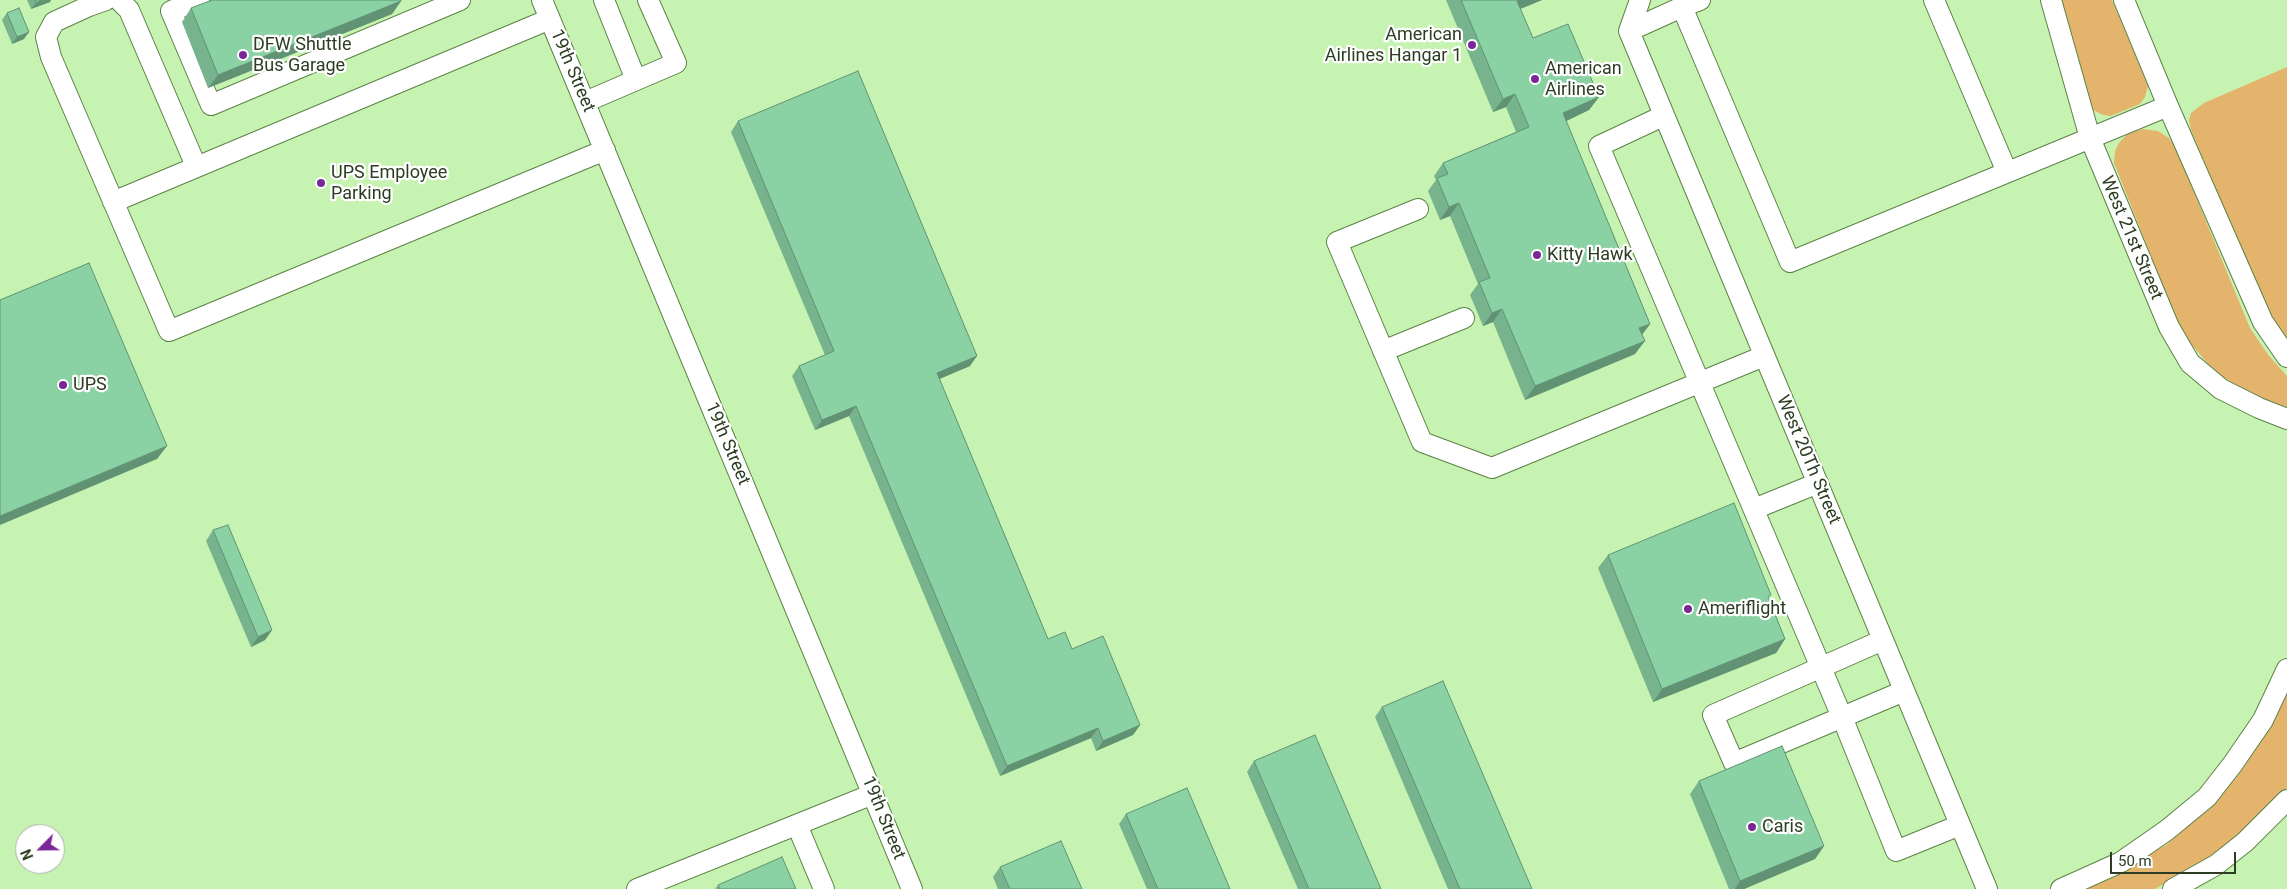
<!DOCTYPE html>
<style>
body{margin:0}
#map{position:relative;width:2287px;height:889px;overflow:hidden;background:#c7f3b2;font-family:Roboto,sans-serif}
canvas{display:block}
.north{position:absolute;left:15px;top:824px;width:50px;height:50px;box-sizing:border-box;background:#fff;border:1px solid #abb1a7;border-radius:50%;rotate:247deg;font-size:14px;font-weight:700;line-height:20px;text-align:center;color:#2c3d23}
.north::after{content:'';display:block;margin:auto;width:18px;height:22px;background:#7a2797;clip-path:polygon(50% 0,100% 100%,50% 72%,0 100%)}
.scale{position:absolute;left:2110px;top:852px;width:126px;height:22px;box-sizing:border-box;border:2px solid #2c3d23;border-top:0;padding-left:6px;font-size:15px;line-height:18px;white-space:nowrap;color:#2c3d23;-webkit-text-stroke:4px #fff;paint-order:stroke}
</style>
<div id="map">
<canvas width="2287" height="889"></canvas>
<div class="north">N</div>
<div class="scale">50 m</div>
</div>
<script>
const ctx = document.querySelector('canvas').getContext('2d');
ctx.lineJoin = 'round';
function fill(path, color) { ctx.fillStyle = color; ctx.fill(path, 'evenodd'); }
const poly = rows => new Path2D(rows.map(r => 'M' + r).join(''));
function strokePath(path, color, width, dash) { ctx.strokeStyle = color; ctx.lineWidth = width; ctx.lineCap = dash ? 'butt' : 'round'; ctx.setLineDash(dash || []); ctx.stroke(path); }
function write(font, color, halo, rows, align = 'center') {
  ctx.font = font + ' Roboto,sans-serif'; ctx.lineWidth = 4.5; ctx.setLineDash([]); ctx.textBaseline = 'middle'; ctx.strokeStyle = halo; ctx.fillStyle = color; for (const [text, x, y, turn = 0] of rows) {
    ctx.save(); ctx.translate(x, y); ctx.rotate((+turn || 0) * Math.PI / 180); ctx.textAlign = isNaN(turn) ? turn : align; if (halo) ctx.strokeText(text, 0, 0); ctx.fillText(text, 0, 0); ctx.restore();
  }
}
const green = poly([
 [2061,0,2112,0,2148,86,2145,97,2140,104,2111,116,2103,115,2091,109],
 [2287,67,2287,344,2259,292,2191,130,2189,120,2191,113,2204,103],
 [2143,129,2158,131,2169,138,2175,146,2250,328,2269,356,2287,376,2287,410,2247,393,2214,371,2187,339,2177,321,2114,163,2115,151,2119,143,2127,134],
 [2287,685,2287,788,2264,813,2213,856,2155,889,2087,889,2166,845,2202,813,2236,778,2265,736]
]);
const minor = poly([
 [106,0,89,6,54,22,46,37,51,57,169,331,605,150],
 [119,0,129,10,196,166],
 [199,0,171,11,211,105,460,0],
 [542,0,912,889],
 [604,0,636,80],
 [1700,0,1682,7,1790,262,2168,106],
 [1934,0,2007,172],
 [2051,0,2090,138,2169,327,2190,363,2221,389,2259,408,2287,419],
 [2124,0,2168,106,2263,322,2287,357],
 [1629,31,1987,889],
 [1629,31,1682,7],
 [1629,31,1640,0],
 [585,102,676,63,648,0],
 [1663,116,1599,146,1842,717,1896,851,1960,825],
 [113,202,550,19],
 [1418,209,1337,242,1422,442,1492,468,1764,356],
 [1383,351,1464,318],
 [1754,509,1818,483],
 [1883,640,1713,715,1734,763,1904,691],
 [797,825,824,889],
 [637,889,873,794],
 [2061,889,2121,862,2167,830,2207,797,2232,765,2263,720,2287,669],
 [2173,889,2216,865,2245,842,2287,800]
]);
const wall = poly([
 [27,0,51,0,50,2,31,9],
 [1446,0,1542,0,1520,9,1533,38,1599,97,1589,110,1566,121,1650,324,1642,335,1635,354,1525,400,1493,322,1483,326,1470,295,1478,284,1450,216,1440,220,1428,191,1436,180,1434,176,1443,163,1516,132,1506,107,1493,112],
 [401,1,392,14,208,88,182,22,191,8],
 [7,13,24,39,12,44,2,20],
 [738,121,970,366,939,379,1048,639,1072,649,1140,725,1133,735,1096,751,1091,738,1000,776,849,416,815,430,792,376,799,366,825,355,731,132],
 [213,530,272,630,265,640,251,647,206,541],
 [1608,555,1769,599,1785,639,1776,653,1653,702,1598,568],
 [1382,707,1532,889,1448,889,1375,717],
 [1254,761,1381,889,1298,889,1247,772],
 [1699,781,1824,846,1815,859,1744,889,1729,889,1690,794],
 [1126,814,1230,889,1147,889,1119,824],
 [1000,867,1082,889,998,889,993,877],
 [718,885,796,889,715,889]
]);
const shadedWall = poly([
 [42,0,51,0,50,2,31,9,36,3],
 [1520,0,1542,0,1508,14,1517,1],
 [401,1,392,14,208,88,218,75],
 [29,32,24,39,12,44,17,37],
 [1515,94,1506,107,1493,112,1503,99],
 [1599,97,1589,110,1554,127,1563,113],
 [1459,203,1450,216,1440,220,1449,207],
 [1502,309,1493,322,1483,326,1492,313],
 [1650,324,1640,337,1639,328],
 [1645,341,1635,354,1525,400,1535,386],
 [977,356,970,366,930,383,937,373],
 [856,406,849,416,815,430,822,420],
 [167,446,157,459,0,525,0,516],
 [272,630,265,640,251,647,258,637],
 [1785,639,1776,653,1653,702,1662,689],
 [1140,725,1133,735,1096,751,1103,741],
 [1098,728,1091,738,1000,776,1007,766],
 [1824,846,1815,859,1744,889,1735,889,1740,881]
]);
const building = poly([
 [35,0,42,0,36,3,35,0],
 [212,0,401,0,401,1,218,75,191,8,212,0],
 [1461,0,1520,0,1517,1,1533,38,1568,24,1599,97,1563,113,1650,324,1639,328,1645,341,1535,386,1502,309,1492,313,1479,282,1490,278,1459,203,1449,207,1437,178,1448,174,1443,163,1529,127,1515,94,1503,99,1461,0],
 [19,8,29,32,17,37,7,13,19,8],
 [858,71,977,356,937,373,1048,639,1065,632,1072,649,1103,636,1140,725,1103,741,1098,728,1007,766,856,406,822,420,799,366,834,351,738,121,858,71],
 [89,263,167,446,0,516,0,300,89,263],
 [1734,503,1771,595,1768,597,1785,639,1662,689,1608,555,1734,503],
 [228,525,272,630,258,637,213,530,228,525],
 [1443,681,1532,889,1460,889,1382,707,1443,681],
 [1315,735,1381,889,1309,889,1254,761,1315,735],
 [1782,746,1824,846,1740,881,1699,781,1782,746],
 [1187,788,1230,889,1158,889,1126,814,1187,788],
 [1061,841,1082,889,1010,889,1000,867,1061,841],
 [782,857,796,889,720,889,718,885,782,857]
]);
const markers = [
 [1472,45,5,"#7a2797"],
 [243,55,5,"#7a2797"],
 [1535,79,5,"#7a2797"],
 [321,183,5,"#7a2797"],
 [1537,255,5,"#7a2797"],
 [63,385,5,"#7a2797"],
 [1688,609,5,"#7a2797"],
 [1752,827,5,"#7a2797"]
];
const poiNames = [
 ["American",1462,35,"right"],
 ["Airlines Hangar 1",1462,56,"right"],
 ["DFW Shuttle",253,45],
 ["Bus Garage",253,66],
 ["American",1545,69],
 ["Airlines",1545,90],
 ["UPS Employee",331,173],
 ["Parking",331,194],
 ["Kitty Hawk",1547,255],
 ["UPS",73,385],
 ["Ameriflight",1698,609],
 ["Caris",1762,827]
];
const streetNames = [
 ["19th Street",572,71,67],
 ["West 21st Street",2131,238,67],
 ["19th Street",727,444,67],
 ["West 20Th Street",1808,460,67],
 ["19th Street",883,818,68]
];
fill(green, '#e5b46c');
strokePath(minor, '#5b8246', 22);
strokePath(minor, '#fff', 20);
fill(wall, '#77b48d');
fill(shadedWall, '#619273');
fill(building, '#8ad1a4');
strokePath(building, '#619273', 1);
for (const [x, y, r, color] of markers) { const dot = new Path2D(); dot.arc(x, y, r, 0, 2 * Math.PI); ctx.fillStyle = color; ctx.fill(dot); strokePath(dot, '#fff', 2); }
write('18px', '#2c3d23', '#fff', poiNames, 'left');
write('18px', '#2c3d23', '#fff', streetNames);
</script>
